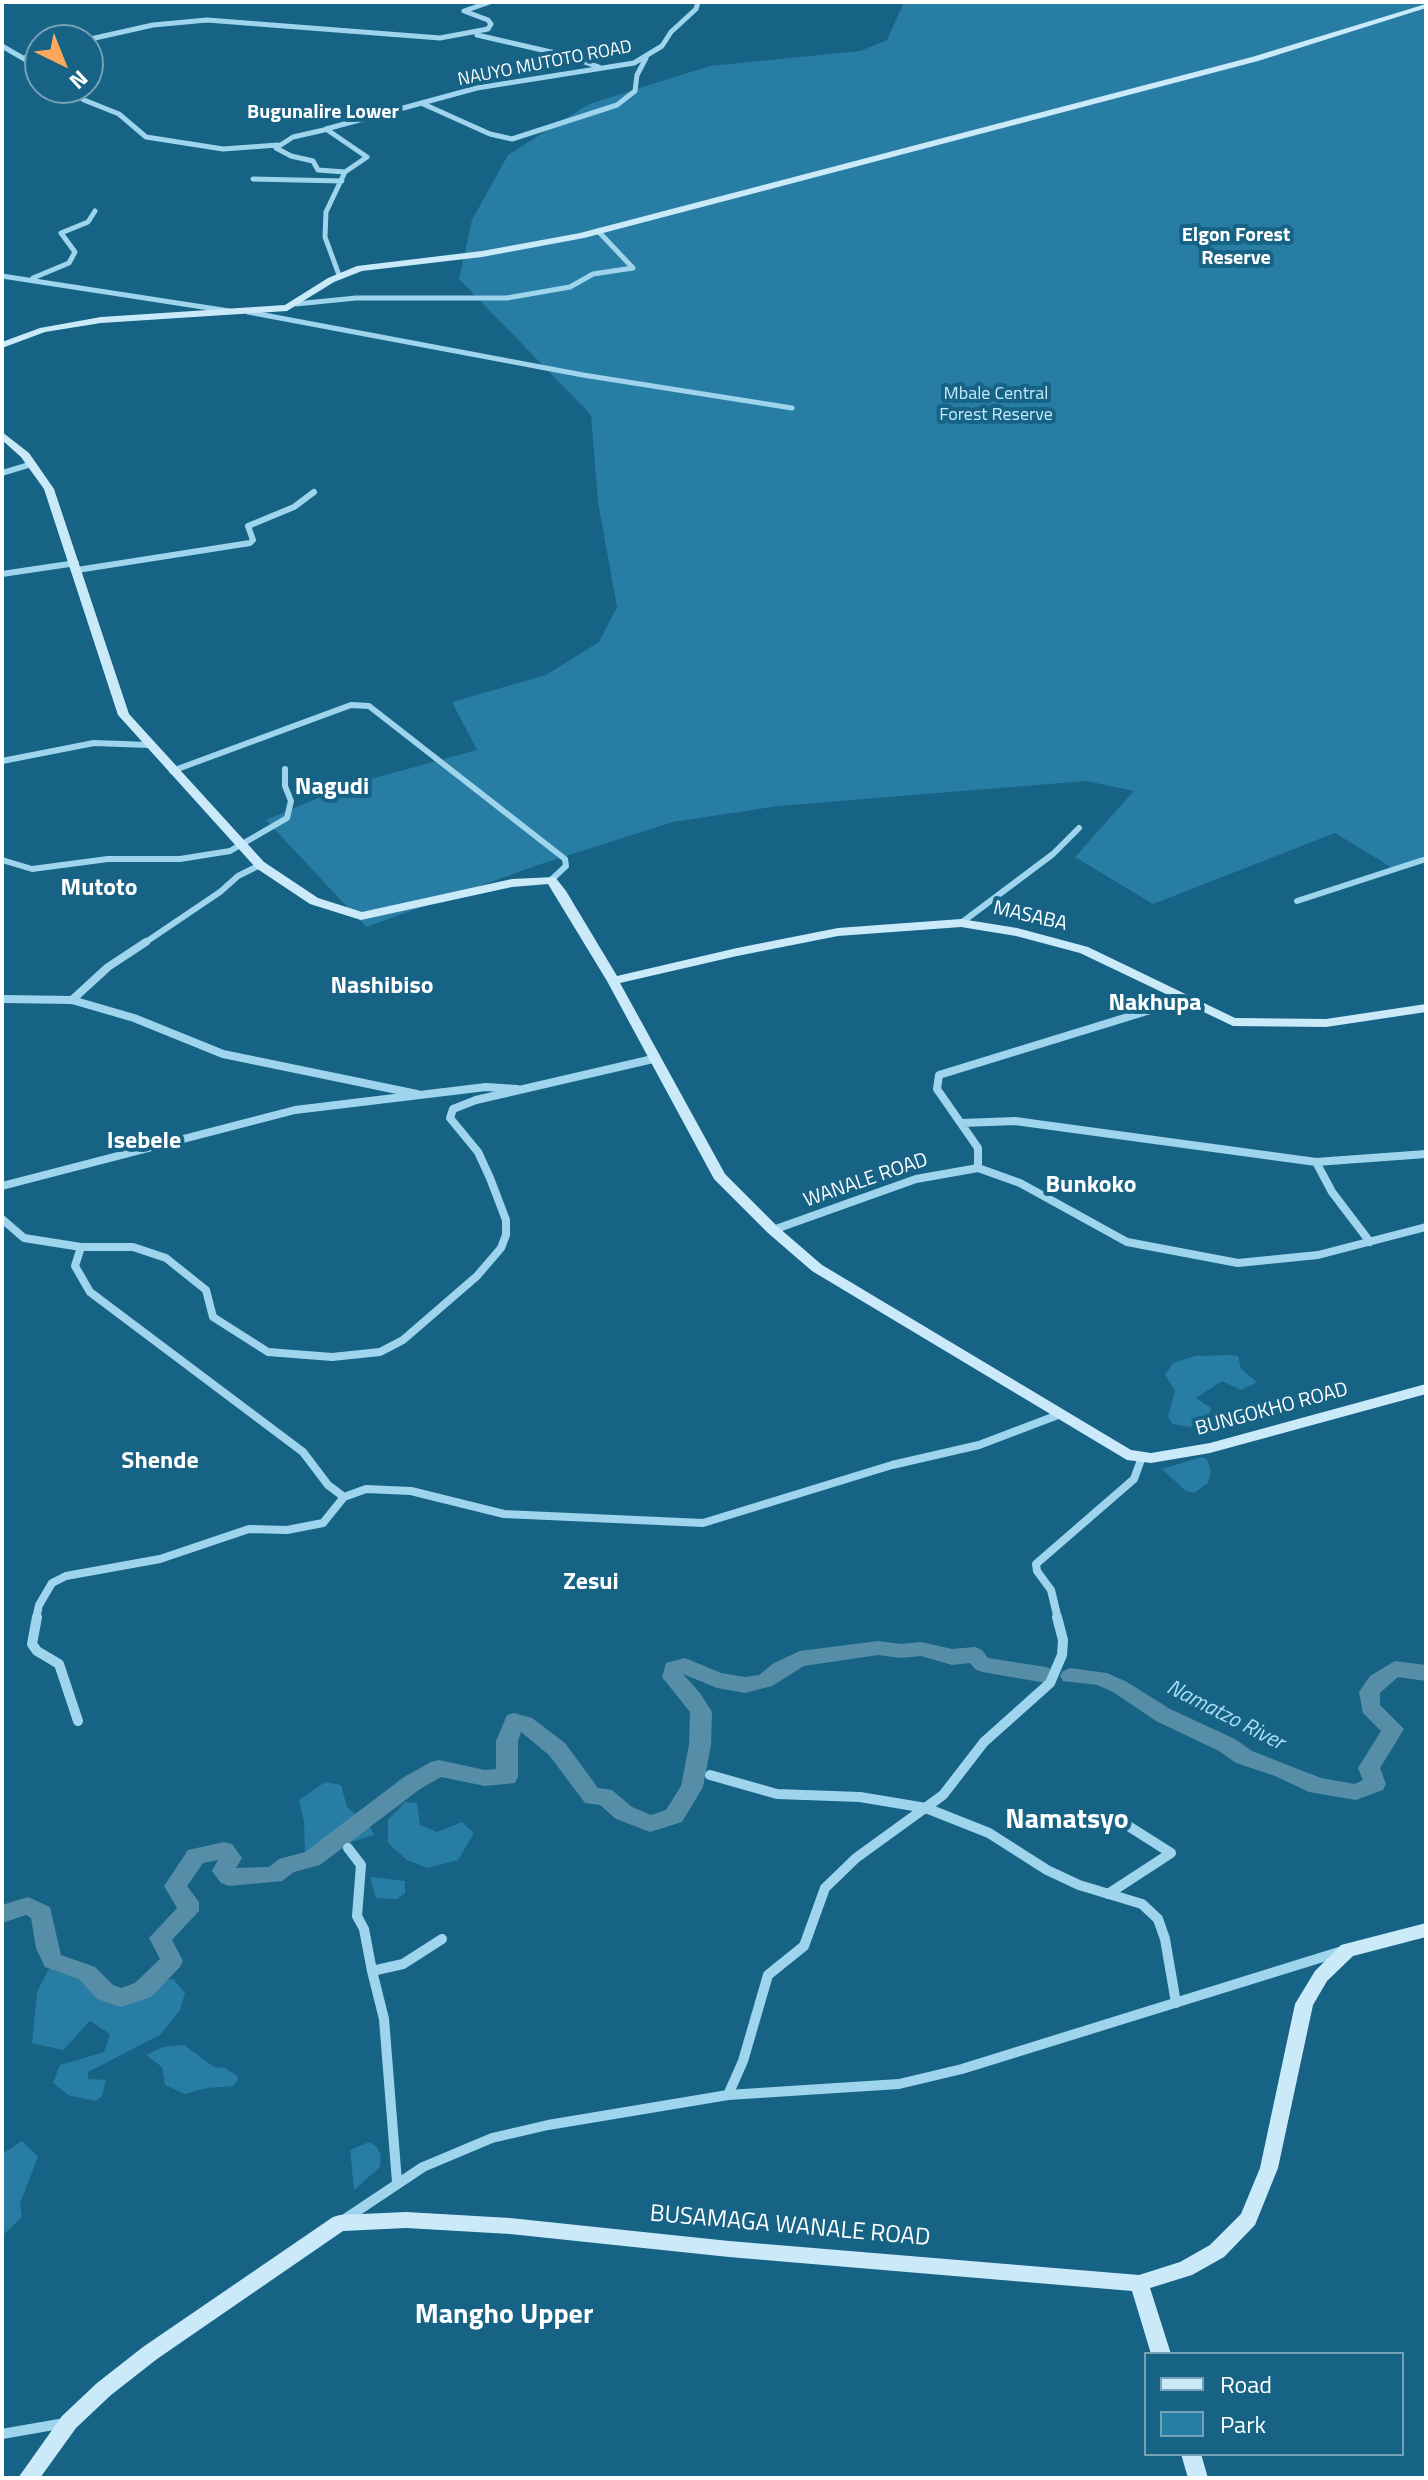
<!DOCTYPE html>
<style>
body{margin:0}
#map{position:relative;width:1428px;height:2480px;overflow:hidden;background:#176386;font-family:"Titillium Web",sans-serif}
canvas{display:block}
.frame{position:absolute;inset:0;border:4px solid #fff;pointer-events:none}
.legend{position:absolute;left:1144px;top:2352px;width:260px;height:104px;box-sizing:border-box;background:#176386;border:2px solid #74a1b6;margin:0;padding:10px 14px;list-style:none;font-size:24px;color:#fff}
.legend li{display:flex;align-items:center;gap:16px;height:40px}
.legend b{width:40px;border:2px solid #74a1b6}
.north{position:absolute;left:24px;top:24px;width:80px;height:80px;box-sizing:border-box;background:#176386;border:2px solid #74a1b6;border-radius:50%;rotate:137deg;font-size:22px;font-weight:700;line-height:32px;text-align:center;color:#fff}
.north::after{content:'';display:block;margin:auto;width:28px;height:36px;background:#ffa75a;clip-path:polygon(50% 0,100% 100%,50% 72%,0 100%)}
</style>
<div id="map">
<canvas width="1428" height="2480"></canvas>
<div class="frame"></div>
<ul class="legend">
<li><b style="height:10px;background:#caeaf9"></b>Road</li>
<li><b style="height:22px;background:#277da4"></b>Park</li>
</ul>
<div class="north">N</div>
</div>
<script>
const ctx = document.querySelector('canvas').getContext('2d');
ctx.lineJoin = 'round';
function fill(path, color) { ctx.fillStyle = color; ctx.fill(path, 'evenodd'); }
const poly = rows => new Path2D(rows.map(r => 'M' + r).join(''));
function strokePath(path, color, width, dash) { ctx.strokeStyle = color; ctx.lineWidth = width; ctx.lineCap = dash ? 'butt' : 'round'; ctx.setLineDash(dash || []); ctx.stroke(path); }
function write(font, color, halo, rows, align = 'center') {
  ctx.font = font + ' "Titillium Web",sans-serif'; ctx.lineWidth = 8; ctx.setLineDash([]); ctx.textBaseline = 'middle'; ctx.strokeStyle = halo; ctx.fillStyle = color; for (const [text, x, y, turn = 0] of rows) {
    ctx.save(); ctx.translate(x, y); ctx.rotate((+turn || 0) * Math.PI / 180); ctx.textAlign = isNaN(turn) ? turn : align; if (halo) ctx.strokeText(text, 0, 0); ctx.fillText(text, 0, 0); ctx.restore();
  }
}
const green = poly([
 [904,2,1426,2,1426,855,1394,869,1335,833,1153,904,1075,857,1134,791,1086,781,778,806,673,822,541,864,366,927,266,820,349,785,477,750,452,702,546,675,599,642,617,607,598,502,591,415,459,279,472,220,508,155,589,104,710,66,860,51,887,40],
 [1232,1355,1238,1356,1241,1369,1257,1382,1241,1390,1222,1381,1196,1398,1211,1408,1210,1413,1191,1427,1172,1424,1168,1416,1175,1391,1165,1375,1173,1363,1195,1356],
 [1202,1457,1207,1459,1211,1471,1208,1483,1194,1493,1186,1491,1162,1469],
 [325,1782,341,1785,347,1807,369,1825,374,1835,348,1843,324,1857,305,1854,304,1822,299,1800],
 [405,1802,417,1803,420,1825,437,1832,462,1822,474,1833,458,1860,427,1868,407,1860,388,1843,388,1820],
 [370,1877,405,1881,405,1893,397,1899,376,1898],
 [53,1961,87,1973,105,1992,121,1998,143,1990,158,1980,173,1979,185,1993,180,2010,160,2035,88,2072,88,2079,106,2080,102,2096,95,2101,68,2095,53,2083,60,2065,104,2052,110,2034,90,2021,63,2050,32,2043,37,1992],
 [184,2045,214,2067,225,2068,237,2076,238,2080,233,2086,207,2088,185,2094,165,2085,162,2067,146,2055,163,2047],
 [22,2141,38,2157,20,2203,22,2217,2,2236,2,2154],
 [369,2142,376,2146,381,2155,380,2167,354,2190,350,2150]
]);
const river = poly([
 [878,1641,901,1644,921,1642,952,1649,975,1647,982,1650,988,1658,1046,1667,1053,1670,1056,1675,1053,1680,1046,1683,982,1672,975,1669,970,1663,952,1665,921,1656,901,1658,878,1655,804,1666,772,1686,745,1693,717,1688,683,1674,700,1693,712,1712,711,1745,703,1787,682,1822,650,1832,616,1819,600,1805,585,1803,549,1755,521,1732,518,1741,518,1777,515,1783,485,1786,441,1777,420,1789,320,1865,294,1872,282,1881,229,1886,221,1883,212,1871,218,1860,203,1863,187,1886,199,1902,199,1911,172,1940,183,1961,180,1967,151,1997,121,2007,97,1999,79,1979,45,1967,36,1948,31,1918,26,1915,2,1923,2,1905,28,1897,50,1907,61,1955,95,1967,113,1985,121,1988,135,1983,160,1959,149,1938,177,1908,164,1886,188,1850,224,1842,232,1844,242,1858,236,1868,269,1867,279,1859,305,1852,404,1777,431,1762,439,1760,485,1770,496,1769,496,1741,507,1715,514,1713,532,1718,565,1743,598,1788,612,1790,632,1807,651,1815,666,1810,681,1786,689,1745,690,1712,662,1677,666,1663,685,1658,721,1673,745,1677,759,1675,774,1663,800,1651,878,1641],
 [1395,1661,1426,1665,1426,1681,1398,1677,1380,1693,1380,1705,1404,1729,1380,1768,1386,1784,1383,1790,1356,1800,1309,1792,1275,1776,1236,1763,1219,1751,1156,1721,1113,1692,1097,1685,1063,1681,1060,1676,1063,1671,1070,1668,1107,1673,1127,1682,1170,1709,1235,1739,1252,1751,1321,1778,1355,1784,1363,1780,1358,1768,1381,1731,1363,1713,1359,1692,1370,1676,1395,1661]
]);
const streetFar3 = poly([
 [477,35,564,55,599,67],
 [86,40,153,25,207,20,440,38,488,29,491,24,488,20,464,11,490,2],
 [2,46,40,68],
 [26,57,40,53],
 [65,88,84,100,119,114,146,137,223,149,278,145],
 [421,103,490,134,512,139,617,105,635,91,637,75,646,58],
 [324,130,293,137,276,148,291,156,313,161,318,170,345,172],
 [253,179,342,181],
 [339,275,325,237,326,212,345,172,367,157,326,129,477,88,634,63,662,46,671,32,696,9,698,2],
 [2,276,229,311],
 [33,278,69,263,75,252,61,233,88,222,95,211],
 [296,304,356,298,507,298,570,287,593,274,633,268,598,231],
 [248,312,583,375,792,408]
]);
const streetFar2 = poly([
 [2,473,32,464],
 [77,570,250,543,253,540,248,526,294,507,314,492],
 [2,574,76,563],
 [2,761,94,743,149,745],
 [172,771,351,705,369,706,565,859,566,866,551,880],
 [2,860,32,869,108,859,180,859,230,851,287,818,291,801,285,786,285,769],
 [1297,901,1426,859],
 [961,923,1053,854,1079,828],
 [143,944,220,892,238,876,260,865]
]);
const streetFar1 = poly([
 [2,999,72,1000,134,1018,223,1054,417,1094],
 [72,1000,108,967,146,942],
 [962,1123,1015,1121,1316,1162,1426,1154],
 [1316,1162,1332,1192,1370,1242],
 [978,1168,978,1148,937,1089,939,1075,1183,1000],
 [2,1186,295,1110,486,1087,517,1089],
 [2,1219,24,1238,81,1247,75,1266,90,1292,303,1452,328,1485,344,1497],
 [773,1230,916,1179,978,1168,1020,1183,1127,1242,1238,1263,1318,1255,1426,1227],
 [81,1247,133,1247,166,1258,206,1290,213,1317,268,1352,332,1357,380,1352,403,1340,477,1276,501,1248,506,1235,506,1220,490,1178,478,1152,450,1118,453,1109,476,1100,653,1059],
 [36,1619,39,1605,52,1583,66,1576,160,1559,249,1529,287,1530,323,1523,344,1497,366,1489,411,1491,504,1514,703,1523,892,1465,979,1445,1058,1415],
 [1058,1619,1051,1590,1037,1571,1036,1564,1134,1479,1142,1457]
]);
const street = poly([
 [37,1617,32,1644,37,1651,59,1664,78,1721],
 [710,1775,777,1794,860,1797,926,1808,989,1833,1047,1870,1079,1885,1142,1904,1158,1919,1165,1939,1176,2003],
 [348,1848,361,1865,357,1916,364,1929,372,1971],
 [1108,1894,1171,1853,1122,1822],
 [728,2095,743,2061,768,1975,804,1946,825,1888,856,1858,943,1795,984,1742,1050,1683,1062,1655,1063,1640,1057,1617],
 [397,2182,384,2019,372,1971,403,1964,442,1939],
 [342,2221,423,2167,492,2138,548,2125,728,2095,899,2084,962,2069,1339,1952],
 [2,2434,65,2423]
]);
const secondary = poly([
 [1426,4,1426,8,1258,61,584,238,482,257,362,271,334,282,287,311,101,323,45,332,2,348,2,342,40,328,101,317,285,305,328,278,357,266,482,251,580,233,1252,57,1426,4],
 [2,432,29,453,54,489,129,714,264,862,318,898,362,912,512,879,555,877,566,891,617,976,737,948,838,928,961,919,1017,928,1088,947,1235,1018,1326,1019,1426,1004,1426,1012,1326,1027,1233,1026,1080,953,1016,936,961,927,838,936,737,956,620,983,725,1174,778,1227,822,1265,1131,1450,1151,1453,1210,1443,1426,1384,1426,1394,1210,1453,1151,1463,1127,1460,812,1271,768,1233,714,1179,607,981,548,884,512,887,361,920,310,904,256,868,118,715,44,489,21,457,2,440,2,432],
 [1426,1923,1426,1937,1353,1956,1327,1981,1313,2005,1278,2168,1255,2225,1224,2257,1192,2275,1150,2288,1171,2354,1151,2354,1132,2291,729,2257,510,2234,406,2228,343,2231,157,2359,111,2395,76,2428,40,2478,18,2478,62,2416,97,2383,143,2347,333,2217,340,2215,406,2212,510,2218,729,2241,1139,2275,1180,2262,1210,2245,1241,2214,1260,2168,1295,2004,1315,1971,1341,1945,1426,1923],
 [1181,2454,1201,2454,1208,2478,1188,2478,1181,2454]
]);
const farStreetnames = [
 ["NAUYO MUTOTO ROAD",545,64,-11]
];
const farParknames = [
 ["Mbale Central",996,395],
 ["Forest Reserve",996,416]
];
const farQuarternames = [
 ["Bugunalire Lower",323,113],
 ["Elgon Forest",1236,236],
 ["Reserve",1236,259]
];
const streetNames = [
 ["MASABA",1030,917,13],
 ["WANALE ROAD",866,1181,-19],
 ["BUNGOKHO ROAD",1272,1410,-15]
];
const waterNames = [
 ["Namatzo River",1225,1716,27]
];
const quarterNames = [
 ["Nagudi",332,788],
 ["Mutoto",99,889],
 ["Nashibiso",382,987],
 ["Nakhupa",1155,1004],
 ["Isebele",144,1142],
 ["Bunkoko",1091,1186],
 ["Shende",160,1462],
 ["Zesui",591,1583]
];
const nearStreetnames = [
 ["BUSAMAGA WANALE ROAD",790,2227,5]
];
const nearQuarternames = [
 ["Namatsyo",1067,1821],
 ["Mangho Upper",504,2316]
];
fill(green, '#277da4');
fill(river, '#568da7');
strokePath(streetFar3, '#9ed5ed', 5);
strokePath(streetFar2, '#9ed5ed', 6);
strokePath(streetFar1, '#9ed5ed', 8);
strokePath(street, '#9ed5ed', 10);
fill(secondary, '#caeaf9');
write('18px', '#fff', '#176386', farStreetnames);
write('18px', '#c3e9fa', '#176386', farParknames);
write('bold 20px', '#fff', '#176386', farQuarternames);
write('20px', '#fff', '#176386', streetNames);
write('italic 22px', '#a9def5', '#176386', waterNames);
write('bold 24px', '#fff', '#176386', quarterNames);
write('24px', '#fff', '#176386', nearStreetnames);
write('bold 28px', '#fff', '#176386', nearQuarternames);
</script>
